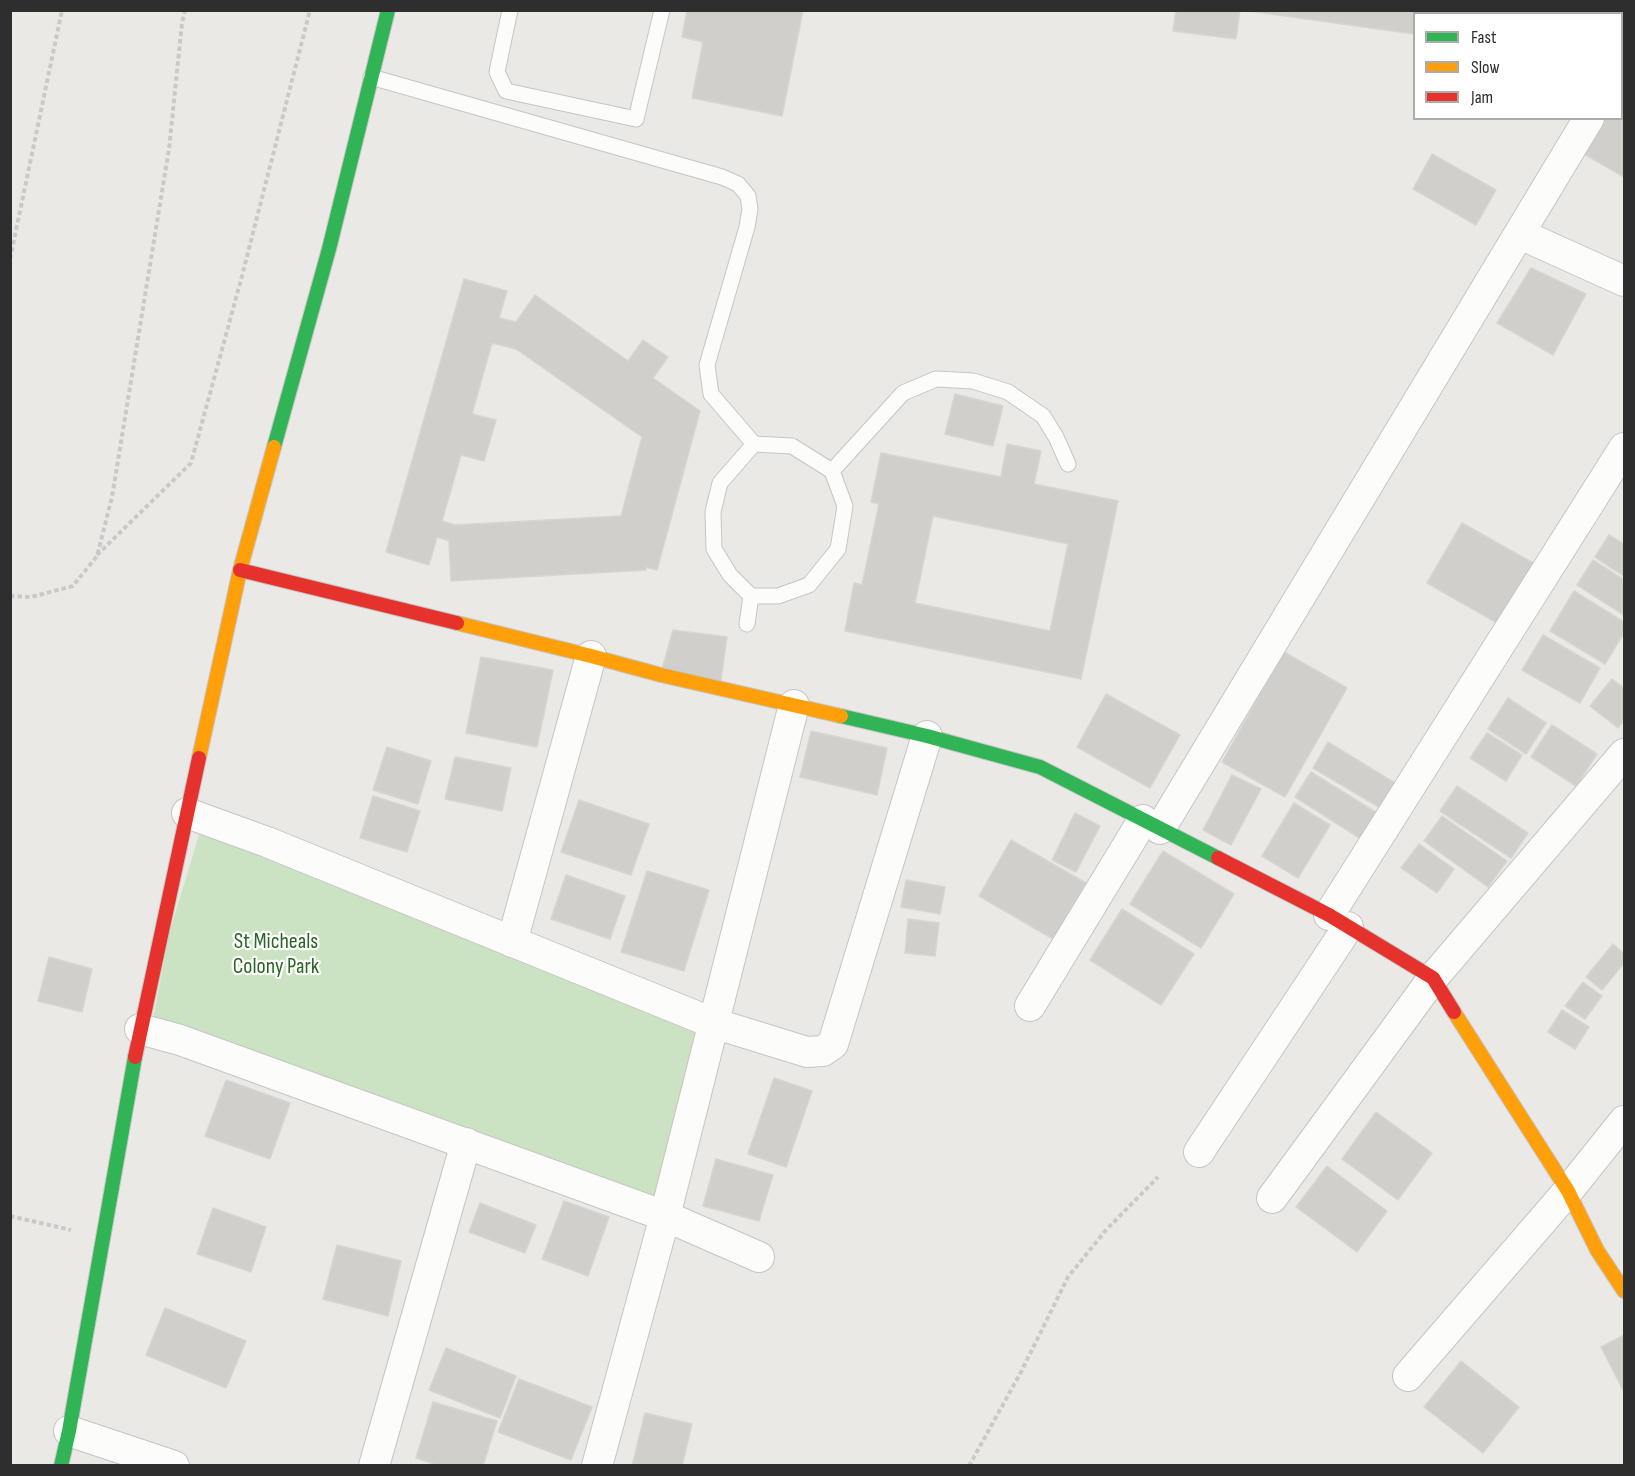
<!DOCTYPE html>
<style>
body{margin:0}
#map{position:relative;width:1635px;height:1476px;overflow:hidden;background:#eae9e5;font-family:"Sofia Sans Condensed",sans-serif}
canvas{display:block}
.frame{position:absolute;inset:0;border:12px solid #2e2e2e;pointer-events:none}
.legend{position:absolute;left:1413px;top:12px;width:210px;height:108px;box-sizing:border-box;background:#fff;border:2px solid #ababab;margin:0;padding:8px 10px;list-style:none;font-size:18px;color:#2e2e2e}
.legend li{display:flex;align-items:center;gap:12px;height:30px}
.legend b{width:30px;border:2px solid #ababab}
</style>
<div id="map">
<canvas width="1635" height="1476"></canvas>
<div class="frame"></div>
<ul class="legend">
<li><b style="height:8px;background:#30b455"></b>Fast</li>
<li><b style="height:8px;background:#ff9f0a"></b>Slow</li>
<li><b style="height:8px;background:#e5322d"></b>Jam</li>
</ul>
</div>
<script>
const ctx = document.querySelector('canvas').getContext('2d');
ctx.lineJoin = 'round';
function fill(path, color) { ctx.fillStyle = color; ctx.fill(path, 'evenodd'); }
const poly = rows => new Path2D(rows.map(r => 'M' + r).join(''));
function strokePath(path, color, width, dash) { ctx.strokeStyle = color; ctx.lineWidth = width; ctx.lineCap = dash ? 'butt' : 'round'; ctx.setLineDash(dash || []); ctx.stroke(path); }
function write(font, color, halo, rows, align = 'center') {
  ctx.font = font + ' "Sofia Sans Condensed",sans-serif'; ctx.lineWidth = 4.5; ctx.setLineDash([]); ctx.textBaseline = 'middle'; ctx.strokeStyle = halo; ctx.fillStyle = color; for (const [text, x, y, turn = 0] of rows) {
    ctx.save(); ctx.translate(x, y); ctx.rotate((+turn || 0) * Math.PI / 180); ctx.textAlign = isNaN(turn) ? turn : align; if (halo) ctx.strokeText(text, 0, 0); ctx.fillText(text, 0, 0); ctx.restore();
  }
}
const green = poly([
 [206,812,725,1022,677,1215,152,1025,169,934]
]);
const building = poly([
 [687,10,803,10,782,116,692,98,703,42,682,37,687,10],
 [1176,10,1240,10,1236,39,1173,31,1176,10],
 [1242,10,1456,10,1455,14,1414,14,1414,34,1242,10],
 [1622,110,1624,112,1624,177,1584,154,1604,118,1622,118,1622,110],
 [1432,154,1496,190,1476,225,1413,189,1432,154],
 [1531,268,1586,294,1553,355,1497,323,1531,268],
 [464,279,507,291,499,318,516,322,535,295,628,361,643,340,668,357,653,378,700,411,657,570,646,567,646,570,451,581,449,541,437,537,429,565,386,552,464,279],
 [492,343,516,349,642,437,621,516,455,525,442,521,461,455,484,461,496,420,472,414,492,343],
 [955,394,1003,406,993,446,945,434,955,394],
 [1007,444,1041,451,1034,484,1118,501,1081,679,845,631,854,583,862,585,879,504,871,502,881,453,1001,477,1007,444],
 [933,516,1068,544,1050,631,915,603,933,516],
 [1462,523,1535,564,1499,624,1427,583,1462,523],
 [1609,535,1624,544,1624,576,1595,557,1609,535],
 [1593,560,1624,580,1624,615,1577,585,1593,560],
 [1574,591,1624,622,1624,633,1605,664,1550,631,1574,591],
 [673,630,727,637,720,687,661,673,673,630],
 [1543,635,1600,668,1580,703,1522,670,1543,635],
 [1284,652,1347,688,1285,797,1222,762,1284,652],
 [481,657,553,670,537,747,466,733,481,657],
 [1612,679,1624,688,1624,720,1618,728,1590,706,1612,679],
 [1106,694,1180,735,1150,788,1077,747,1106,694],
 [1508,698,1546,723,1526,754,1488,729,1508,698],
 [1552,725,1597,754,1576,786,1531,757,1552,725],
 [811,731,887,748,877,795,800,777,811,731],
 [1487,733,1522,755,1506,781,1470,758,1487,733],
 [1328,742,1398,785,1382,809,1313,768,1328,742],
 [387,747,431,761,418,804,373,790,387,747],
 [455,757,511,768,502,811,445,799,455,757],
 [1311,772,1377,813,1361,839,1295,797,1311,772],
 [1232,775,1261,789,1231,845,1203,830,1232,775],
 [1457,786,1528,833,1511,858,1440,811,1457,786],
 [373,796,420,811,407,852,360,838,373,796],
 [579,800,649,824,631,875,561,852,579,800],
 [1294,803,1330,825,1298,878,1262,856,1294,803],
 [1075,813,1100,826,1076,872,1052,860,1075,813],
 [1442,816,1507,861,1488,887,1424,841,1442,816],
 [1011,840,1086,883,1053,939,979,896,1011,840],
 [1419,844,1454,869,1437,893,1401,868,1419,844],
 [1163,851,1234,894,1201,948,1130,904,1163,851],
 [647,871,709,890,684,971,621,952,647,871],
 [566,875,625,896,610,939,551,919,566,875],
 [906,880,945,887,940,914,901,907,906,880],
 [1122,909,1194,954,1161,1005,1090,960,1122,909],
 [908,919,939,923,935,956,905,953,908,919],
 [1613,944,1624,954,1624,963,1602,990,1586,977,1613,944],
 [49,957,92,969,82,1012,38,1001,49,957],
 [1583,982,1602,996,1585,1019,1565,1006,1583,982],
 [1562,1010,1589,1027,1575,1049,1548,1032,1562,1010],
 [774,1078,812,1091,786,1167,748,1154,774,1078],
 [226,1080,290,1103,270,1159,205,1136,226,1080],
 [1376,1112,1432,1153,1398,1200,1342,1159,1376,1112],
 [716,1159,773,1175,759,1221,703,1206,716,1159],
 [1327,1166,1387,1211,1357,1252,1296,1207,1327,1166],
 [564,1201,609,1217,588,1276,542,1259,564,1201],
 [480,1203,536,1225,525,1253,469,1232,480,1203],
 [213,1208,266,1227,251,1272,197,1254,213,1208],
 [337,1245,401,1261,388,1316,323,1299,337,1245],
 [165,1308,246,1341,226,1388,146,1355,165,1308],
 [1624,1335,1624,1389,1623,1390,1601,1347,1624,1335],
 [446,1348,516,1376,500,1418,429,1390,446,1348],
 [1461,1361,1519,1407,1483,1453,1424,1407,1461,1361],
 [519,1379,592,1407,571,1460,498,1432,519,1379],
 [433,1402,497,1421,483,1466,440,1466,416,1458,433,1402],
 [645,1413,692,1424,682,1466,632,1466,645,1413]
]);
const path = poly([
 [10,259,62,10],
 [97,555,191,463,242,276,310,10],
 [10,596,31,597,73,586,97,556,112,497,169,149,182,23,185,10],
 [10,1216,71,1230],
 [969,1466,1021,1372,1068,1277,1106,1230,1158,1177]
]);
const lane = poly([
 [510,10,497,72,506,91,636,119,662,10],
 [371,77,722,177,738,184,748,196,750,209,747,227,707,365,711,394,754,444,792,446,832,471,845,506,838,549,809,585,778,596,751,596,747,624],
 [832,471,903,393,936,379,973,381,1008,392,1043,416,1056,437,1068,464],
 [751,596,730,575,714,549,713,512,720,483,754,444]
]);
const street = poly([
 [1622,65,1624,60],
 [1520,234,1624,281],
 [187,813,267,842,713,1023,807,1052,823,1051,833,1044,927,736],
 [1160,829,1589,118],
 [1329,915,1624,448],
 [512,942,591,656],
 [1030,1006,1143,820],
 [140,1029,180,1040,665,1216,759,1257],
 [1199,1152,1348,927],
 [1272,1198,1433,978,1624,754],
 [1408,1376,1568,1191,1624,1121],
 [69,1431,174,1466],
 [374,1466,466,1143],
 [597,1466,665,1216,794,705]
]);
const fast = poly([
 [274,447,329,249,388,10],
 [841,716,927,736,1040,767,1218,858],
 [61,1466,69,1431,135,1057]
]);
const slow = poly([
 [457,623,591,656,661,675,841,716],
 [199,758,240,570,274,447],
 [1454,1012,1568,1191,1597,1250,1624,1291]
]);
const jam = poly([
 [240,570,457,623],
 [1218,858,1329,915,1433,978,1454,1012],
 [135,1057,199,758]
]);
const parkNames = [
 ["St Micheals",276,942],
 ["Colony Park",276,967]
];
fill(green, '#cbe3c2');
fill(building, '#d0cfcb');
strokePath(building, '#d6d5d1', 1.5);
strokePath(lane, '#c5c5c4', 17);
strokePath(street, '#c5c5c4', 32);
strokePath(fast, '#c5c5c4', 16);
strokePath(slow, '#c5c5c4', 16);
strokePath(jam, '#c5c5c4', 16);
strokePath(path, '#c9c9c8', 4, [4.5, 3]);
strokePath(lane, '#fcfcfb', 15);
strokePath(street, '#fcfcfb', 30);
strokePath(fast, '#30b455', 14);
strokePath(slow, '#ff9f0a', 14);
strokePath(jam, '#e5322d', 14);
write('22px', '#296523', '#fff', parkNames);
</script>
